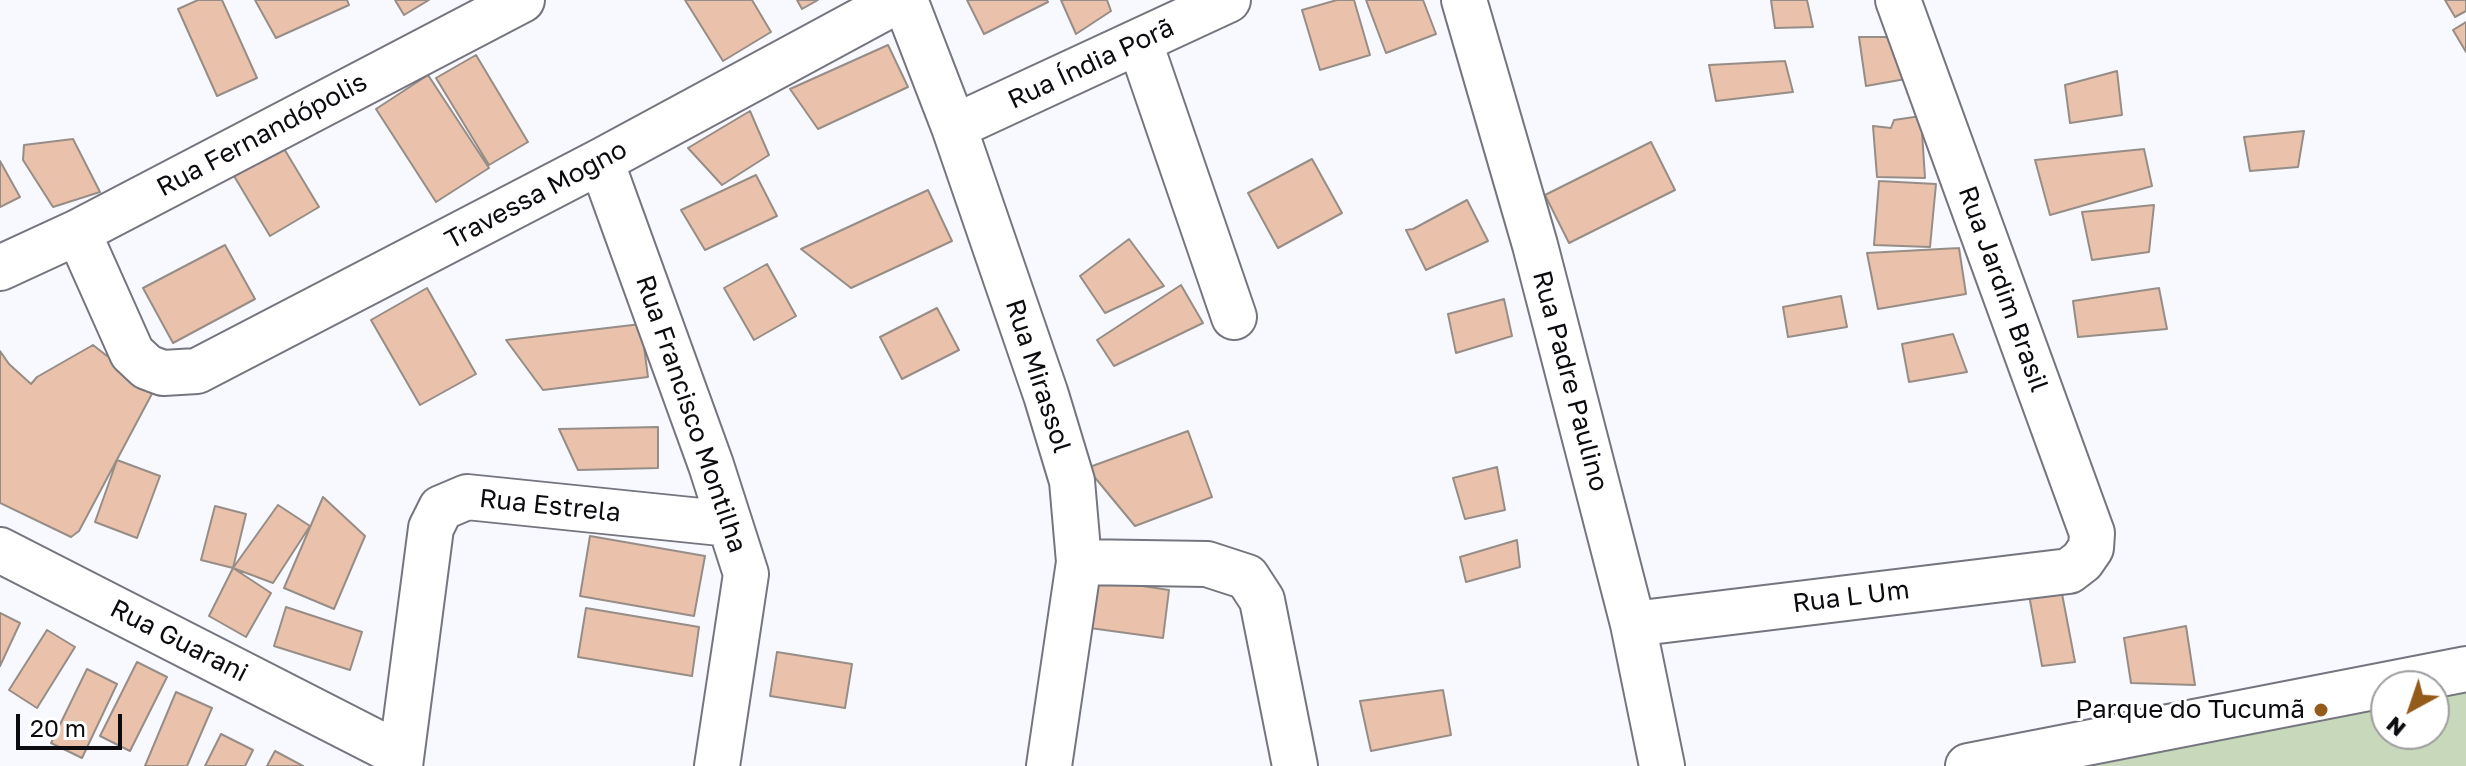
<!DOCTYPE html>
<meta charset="utf-8">
<style>
body{margin:0}
#map{position:relative;width:2466px;height:766px;overflow:hidden;background:#f8f8ff;font-family:"Golos Text",sans-serif}
canvas{display:block}
.north{position:absolute;left:2370px;top:670px;width:80px;height:80px;box-sizing:border-box;background:#fff;border:2px solid #9e9d9f;border-radius:50%;rotate:220deg;font-size:22px;font-weight:700;line-height:32px;text-align:center;color:#0c0b0f}
.north::after{content:'';display:block;margin:auto;width:28px;height:36px;background:#955b1a;clip-path:polygon(50% 0,100% 100%,50% 72%,0 100%)}
.scale{position:absolute;left:16px;top:714px;width:106px;height:36px;box-sizing:border-box;border:4px solid #0c0b0f;border-top:0;padding-left:10px;font-size:24px;line-height:28px;white-space:nowrap;color:#0c0b0f;-webkit-text-stroke:6px #fff;paint-order:stroke}
</style>
<div id="map">
<canvas width="2466" height="766"></canvas>
<div class="north">N</div>
<div class="scale">20 m</div>
</div>
<script>
const ctx = document.querySelector('canvas').getContext('2d');
ctx.lineJoin = 'round';
function fill(path, color) { ctx.fillStyle = color; ctx.fill(path, 'evenodd'); }
const poly = rows => new Path2D(rows.map(r => 'M' + r).join(''));
function strokePath(path, color, width, dash) { ctx.strokeStyle = color; ctx.lineWidth = width; ctx.lineCap = dash ? 'butt' : 'round'; ctx.setLineDash(dash || []); ctx.stroke(path); }
function write(font, color, halo, rows, align = 'center') {
  ctx.font = font + ' "Golos Text",sans-serif'; ctx.lineWidth = 6; ctx.setLineDash([]); ctx.textBaseline = 'middle'; ctx.strokeStyle = halo; ctx.fillStyle = color; for (const [text, x, y, turn = 0] of rows) {
    ctx.save(); ctx.translate(x, y); ctx.rotate((+turn || 0) * Math.PI / 180); ctx.textAlign = isNaN(turn) ? turn : align; if (halo) ctx.strokeText(text, 0, 0); ctx.fillText(text, 0, 0); ctx.restore();
  }
}
const green = poly([
 [2466,669,2466,766,1968,766],
 [2386,686,2434,686,2434,734,2386,734]
]);
const building = poly([
 [198,0,222,0,257,78,217,96,178,9,198,0],
 [255,0,347,0,349,5,276,38,255,0],
 [395,0,429,0,404,15,395,0],
 [685,0,752,0,771,32,723,61,685,0],
 [797,0,818,0,802,9,797,0],
 [967,0,1047,0,1048,2,984,34,967,0],
 [1061,0,1107,0,1111,11,1076,34,1061,0],
 [1337,0,1354,0,1370,55,1320,70,1302,10,1337,0],
 [1366,0,1423,0,1436,34,1386,53,1366,0],
 [1771,0,1807,0,1813,27,1775,28,1771,0],
 [2445,0,2466,0,2466,11,2455,17,2445,0],
 [2466,22,2466,52,2453,30,2466,22],
 [1859,37,1906,37,1917,77,1866,86,1859,37],
 [888,45,908,87,818,129,790,89,888,45],
 [476,55,528,142,489,165,436,78,476,55],
 [1785,61,1793,92,1716,101,1709,65,1785,61],
 [2117,71,2122,115,2070,123,2065,85,2117,71],
 [428,75,489,168,436,202,376,109,428,75],
 [750,111,769,155,722,185,688,148,750,111],
 [1921,116,1925,178,1877,177,1873,126,1891,128,1894,120,1921,116],
 [2304,131,2298,167,2250,171,2244,137,2304,131],
 [277,137,319,207,270,236,228,166,277,137],
 [73,139,100,192,53,207,23,160,24,145,73,139],
 [1651,142,1675,190,1569,243,1545,195,1651,142],
 [2144,149,2152,186,2050,215,2035,160,2144,149],
 [1312,159,1342,213,1278,248,1248,193,1312,159],
 [0,161,20,197,0,207,0,161],
 [756,175,777,216,705,250,681,210,756,175],
 [1879,181,1936,184,1930,247,1874,245,1879,181],
 [928,190,952,241,851,288,801,249,928,190],
 [1467,200,1488,241,1426,270,1406,230,1413,229,1467,200],
 [2154,205,2149,252,2092,260,2082,212,2154,205],
 [1129,239,1164,286,1105,313,1080,276,1129,239],
 [225,245,255,299,173,343,143,288,225,245],
 [1959,248,1966,294,1878,309,1867,253,1959,248],
 [767,264,796,316,754,340,724,288,767,264],
 [1181,285,1203,323,1114,366,1097,340,1181,285],
 [427,288,476,374,420,405,371,320,427,288],
 [2159,288,2167,329,2078,337,2073,301,2159,288],
 [1841,296,1847,327,1788,337,1783,307,1841,296],
 [1504,299,1512,336,1456,353,1448,314,1504,299],
 [937,308,959,350,902,379,880,337,937,308],
 [641,324,648,377,543,390,506,340,641,324],
 [1953,334,1967,372,1909,382,1902,344,1953,334],
 [93,345,107,356,124,352,163,373,79,531,71,537,0,503,0,351,9,364,31,384,37,377,93,345],
 [658,427,658,468,578,470,559,429,658,427],
 [1188,431,1212,497,1135,526,1087,468,1188,431],
 [117,460,160,476,137,538,95,522,117,460],
 [1497,467,1505,510,1465,519,1453,478,1497,467],
 [323,497,365,536,334,609,284,588,323,497],
 [278,505,310,526,273,583,233,568,278,505],
 [215,506,246,514,233,568,201,560,215,506],
 [590,536,705,556,694,616,580,596,590,536],
 [1517,540,1520,567,1466,582,1460,557,1517,540],
 [233,568,271,593,246,637,209,616,233,568],
 [2059,578,2075,662,2042,666,2027,584,2059,578],
 [1096,579,1169,590,1163,638,1090,628,1096,579],
 [286,607,362,632,350,670,274,646,286,607],
 [586,608,699,627,692,676,578,657,586,608],
 [0,613,20,623,0,666,0,613],
 [2186,626,2195,685,2131,683,2124,638,2186,626],
 [47,630,75,647,37,708,9,690,47,630],
 [777,652,852,664,845,708,770,696,777,652],
 [137,662,167,677,130,751,100,736,137,662],
 [87,669,117,684,82,758,51,743,87,669],
 [1443,690,1451,735,1371,751,1360,701,1443,690],
 [176,692,212,708,187,766,145,766,176,692],
 [221,734,253,750,245,766,205,766,221,734],
 [275,751,303,766,267,766,275,751]
]);
const minor = poly([
 [905,0,954,127,1046,395,1072,481,1079,562,1049,766],
 [1464,0,1535,245,1633,624,1662,766],
 [1140,43,1234,317],
 [954,127,1228,0],
 [601,161,711,465,746,574,717,766],
 [78,232,132,353,147,367,163,373,197,371,601,161,899,0],
 [0,268,78,232,522,0],
 [0,550,401,755],
 [1079,562,1207,564,1247,577,1262,600,1295,766],
 [1633,624,2069,571,2082,561,2091,548,2092,533,1898,0],
 [400,766,431,528,441,508,467,497,730,524],
 [1968,766,2466,669]
]);
const markers = [
 [2321,710,8,"#955b1a"]
];
const streetNames = [
 ["Rua Índia Porã",1091,64,-25],
 ["Rua Fernandópolis",262,135,-28],
 ["Travessa Mogno",536,195,-28],
 ["Rua Jardim Brasil",2003,289,70],
 ["Rua Mirassol",1038,376,72],
 ["Rua Padre Paulino",1570,381,75],
 ["Rua Francisco Montilha",691,414,71],
 ["Rua Estrela",550,506,6],
 ["Rua L Um",1851,597,-7],
 ["Rua Guarani",179,641,27]
];
const poiNames = [
 ["Parque do Tucumã",2305,710]
];
fill(green, '#c7d8bb');
fill(building, '#eac2ac');
strokePath(building, '#978d87', 2);
strokePath(minor, '#75757f', 48);
strokePath(minor, '#fff', 44);
for (const [x, y, r, color] of markers) { const dot = new Path2D(); dot.arc(x, y, r, 0, 2 * Math.PI); ctx.fillStyle = color; ctx.fill(dot); strokePath(dot, '#fff', 3); }
write('26px', '#0c0b0f', '#fff', streetNames);
write('26px', '#0c0b0f', '#fff', poiNames, 'right');
</script>
